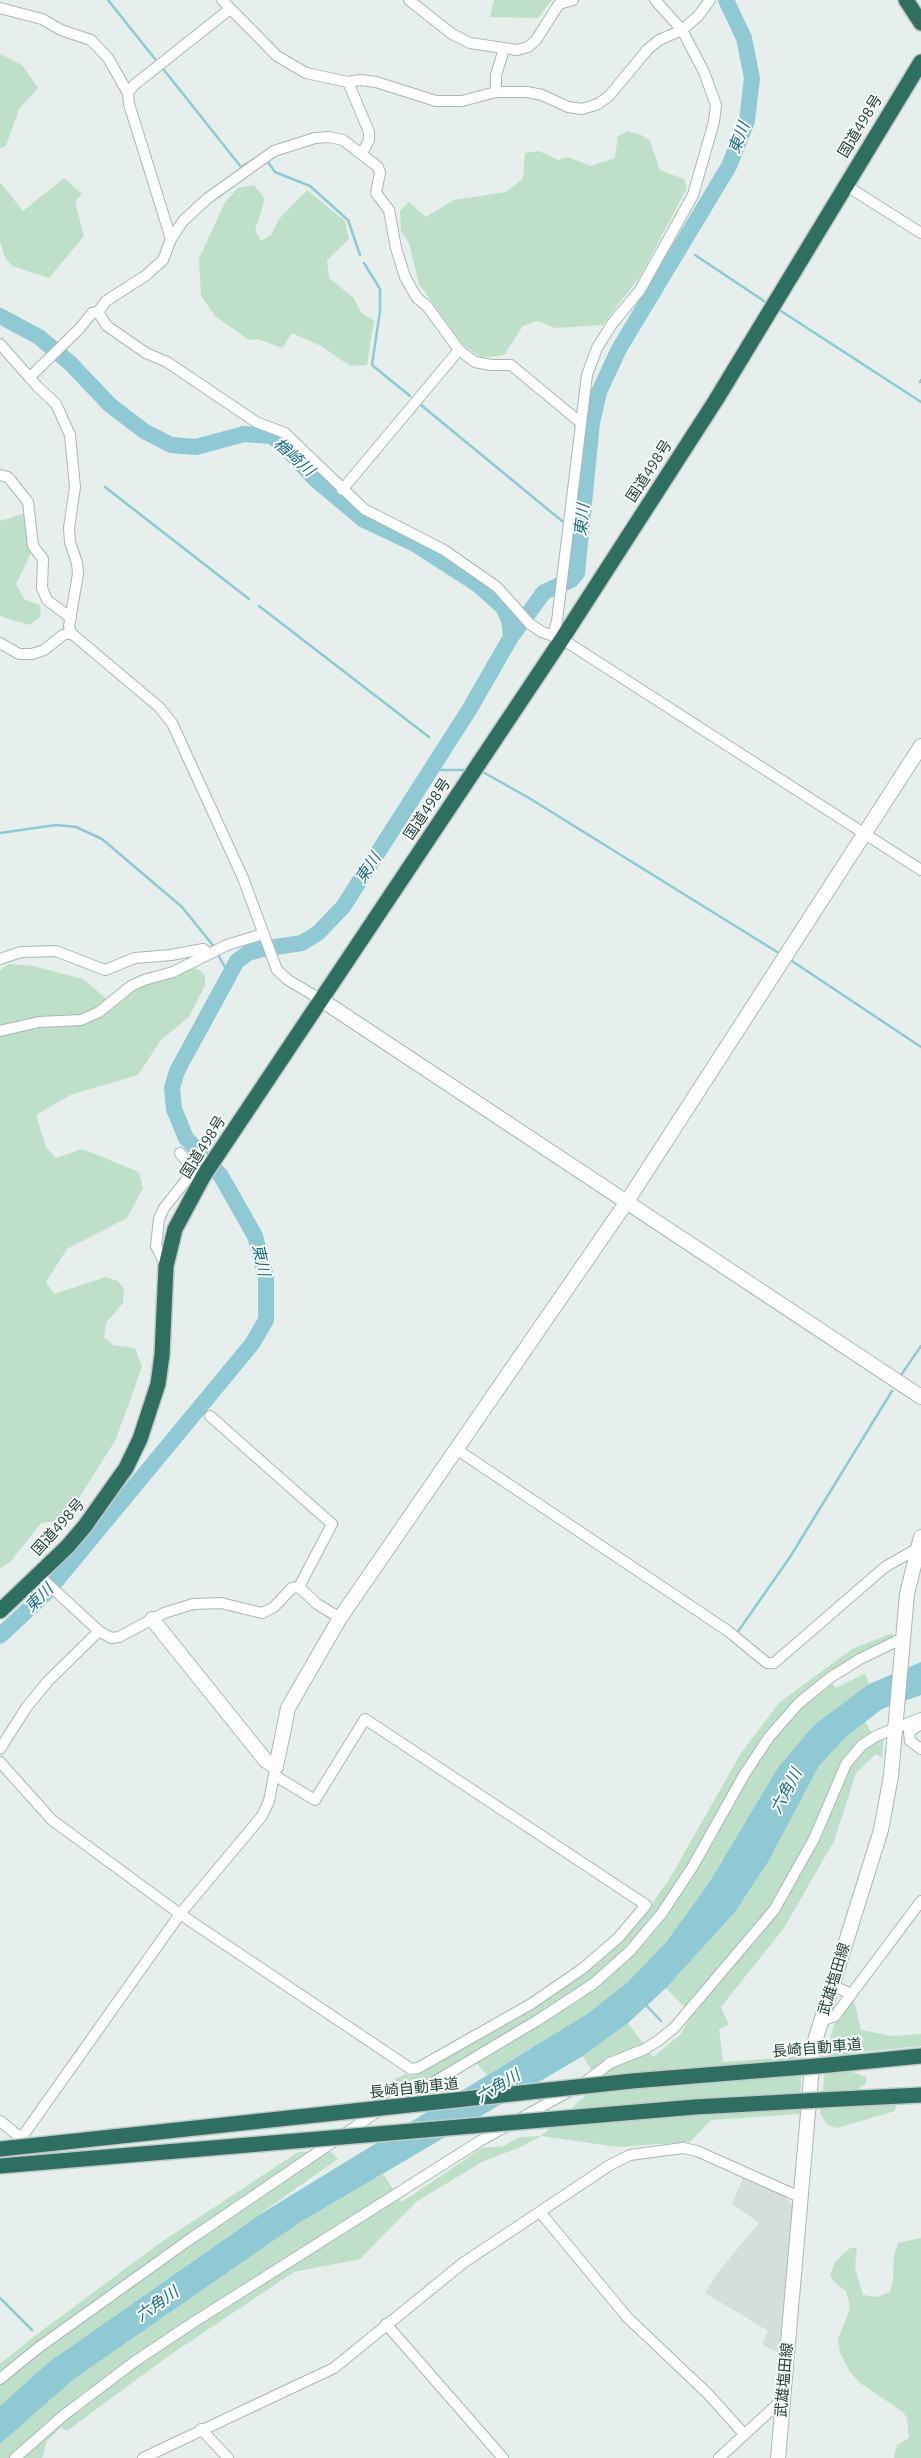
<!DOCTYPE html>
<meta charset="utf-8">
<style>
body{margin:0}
canvas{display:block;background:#e6efeb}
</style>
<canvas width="921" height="2458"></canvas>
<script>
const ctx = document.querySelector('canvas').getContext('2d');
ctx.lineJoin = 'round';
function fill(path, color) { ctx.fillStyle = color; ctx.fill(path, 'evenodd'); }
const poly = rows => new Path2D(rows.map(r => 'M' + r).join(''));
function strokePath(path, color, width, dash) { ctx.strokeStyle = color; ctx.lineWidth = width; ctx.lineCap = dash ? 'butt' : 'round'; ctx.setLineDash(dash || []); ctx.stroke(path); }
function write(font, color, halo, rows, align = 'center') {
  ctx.font = font + ' Ubuntu,"Noto Sans JP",sans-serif'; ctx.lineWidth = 4; ctx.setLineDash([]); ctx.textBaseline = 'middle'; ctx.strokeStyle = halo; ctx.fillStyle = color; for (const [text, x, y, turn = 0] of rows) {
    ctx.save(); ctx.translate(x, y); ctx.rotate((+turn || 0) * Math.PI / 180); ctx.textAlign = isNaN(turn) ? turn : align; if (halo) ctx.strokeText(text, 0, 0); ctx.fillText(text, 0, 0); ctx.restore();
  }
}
const built = poly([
 [744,2176,784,2196,795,2207,780,2354,762,2344,768,2331,705,2293,718,2272,759,2223,732,2204]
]);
const green = poly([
 [494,0,552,0,538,18,490,17],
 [0,54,22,65,38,88,19,109,6,146,0,148],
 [628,131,641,135,650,141,660,170,684,179,687,188,641,275,603,325,555,328,538,321,523,326,504,355,482,358,463,345,419,284,409,243,401,232,400,211,409,202,426,217,454,200,506,192,523,179,525,153,539,151,558,160,568,157,591,166,615,158,618,136],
 [64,178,82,194,75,202,84,236,49,278,12,266,5,257,0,242,0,182,23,211],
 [254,185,265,199,255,230,261,241,271,235,279,219,307,190,345,221,349,239,327,260,329,278,354,298,361,313,374,320,367,365,350,366,323,347,292,333,282,348,258,339,249,340,215,316,201,296,199,259,225,202,238,188],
 [26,513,31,553,16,584,24,599,40,605,41,617,29,625,0,616,0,521],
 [9,964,33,966,83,979,115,1006,139,987,190,967,200,970,205,976,205,985,189,1017,161,1040,138,1075,70,1095,36,1115,46,1147,56,1158,82,1149,139,1172,143,1188,127,1218,67,1249,46,1282,54,1294,106,1277,118,1281,124,1289,123,1303,106,1323,104,1337,113,1345,135,1348,142,1367,115,1441,65,1520,41,1523,11,1561,0,1569,0,970],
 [893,1633,893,1640,826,1677,836,1688,865,1673,869,1684,814,1725,779,1766,709,1883,666,1942,628,1982,587,2014,487,2075,470,2056,417,2088,391,2097,385,2084,405,2074,413,2076,534,2007,595,1966,638,1924,670,1878,741,1753,779,1703,852,1649],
 [865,1722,876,1739,884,1736,882,1758,876,1754,856,1773,834,1841,784,1928,721,2007,729,2025,719,2029,723,2062,802,2056,800,2114,711,2120,690,2142,618,2147,541,2136,523,2146,482,2162,416,2202,360,2259,294,2272,167,2357,67,2431,61,2427,47,2441,42,2458,0,2458,0,2444,74,2379,299,2223,383,2174,402,2202,482,2148,504,2146,520,2137,541,2136,599,2083,583,2056,628,2023,653,2057,680,2035,692,2015,666,1988,735,1912,768,1862,819,1766,847,1736],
 [853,1997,861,2030,893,2036,921,2034,921,2046,850,2053,844,2060,847,2070,866,2077,866,2084,842,2098,845,2107,896,2104,895,2111,837,2128,827,2125,820,2113,828,2046,835,2022],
 [330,2151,338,2159,49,2362,0,2406,0,2364,32,2338,157,2245,298,2152],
 [921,2238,921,2458,894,2458,897,2445,909,2438,907,2418,903,2412,860,2383,850,2372,840,2353,838,2338,849,2312,850,2305,846,2291,834,2282,830,2275,835,2262,850,2248,857,2248,855,2268,863,2295,877,2297,890,2292,893,2279,894,2257,898,2243]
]);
const water = poly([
 [921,1662,921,1695,882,1709,847,1736,819,1766,768,1862,735,1912,666,1988,628,2023,583,2056,299,2223,74,2379,0,2444,0,2406,49,2362,259,2215,587,2014,628,1982,666,1942,709,1883,779,1766,814,1725,869,1684]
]);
const stream = poly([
 [108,0,155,59],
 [164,70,241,167,258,157],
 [268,162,275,172,310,186,348,220,360,255],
 [680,246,684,249],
 [695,255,764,301],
 [364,263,380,289,380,311,372,365,410,396],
 [781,311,921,402],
 [920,382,921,380],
 [421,405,562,521],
 [105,487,249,599],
 [259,606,429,737],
 [430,770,464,770],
 [483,772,529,798,782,955],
 [0,833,56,825,76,827,102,839,182,907,215,948],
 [217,953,229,974],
 [789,959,921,1047],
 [901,1375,921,1346],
 [737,1633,790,1557,892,1391],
 [645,2004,661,2021],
 [0,2298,32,2330]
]);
const river = poly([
 [0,316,39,337,70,363,110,405,144,431,171,445,196,447,244,434,271,436,284,446,315,479,364,520,415,544,477,584,503,607,509,620,511,637],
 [0,1636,47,1592,252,1344,266,1320,266,1277,255,1236,221,1176,186,1138,174,1109,172,1088,177,1071,237,961,248,953,262,949,302,943,318,933,343,907,469,710,511,637,544,592,571,580,577,573,592,423,599,392,619,349,729,166,747,121,752,78,744,38,726,0]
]);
const street = poly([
 [222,0,277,56,306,73,348,82,360,80,376,82,436,101,462,101,496,92,527,92,542,95,568,107,582,109,598,104,609,96,648,49,659,40,682,30,698,16,710,0],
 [409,0,452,34,470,43,517,50,528,47,536,40,559,4,573,0],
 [0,8,42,19,61,30,91,40,108,58,128,93,129,104,171,239],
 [348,82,369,132,369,140,362,153],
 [496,92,496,75,504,49],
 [128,93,134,85,230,9],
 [845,185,921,233],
 [0,344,37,386,56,404,70,435,75,487,69,528,70,542,77,563,78,574,69,626,71,633,159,707,172,723,243,878,277,970,288,980,320,999],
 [30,377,80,328,92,313,98,312],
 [581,423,511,365,491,365,475,362,459,350,427,306,417,298,405,277,396,248,389,210,376,193,380,173,378,167,343,140,329,137,315,138,274,151,208,198,183,221,171,239,163,260,145,276,106,301,98,312,107,326,146,353,167,362,256,422,285,433,364,509,444,550,497,587,530,624,542,632,562,639,921,870],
 [0,475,8,477,28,502,33,546,43,559,42,588,47,600,71,618],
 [342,490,459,350],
 [553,635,557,621,587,375,597,348,612,324,640,290,693,195,714,122,716,105,704,72,682,30,655,0],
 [0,643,19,654,32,654,44,650,63,635,71,633],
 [0,959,21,952,56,951,105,970,135,958,171,955,203,949,208,953],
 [0,1031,39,1022,81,1020,99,1012,131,986,144,980,173,972,227,945,263,934],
 [180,1153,194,1170],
 [166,1266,156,1246,159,1219,164,1208,194,1170,204,1175],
 [210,1416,332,1524,299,1587],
 [456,1449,728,1631,767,1663,774,1663,885,1567,918,1548],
 [38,1575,99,1631,111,1638,119,1637,164,1613,193,1604,221,1603,262,1613,274,1607,292,1588,299,1587,317,1604,340,1618],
 [921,1724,909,1732,910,1741,921,1749],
 [0,1749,26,1708,48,1681,99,1631],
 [0,1762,52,1820,180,1914,411,2069,418,2068,531,2004,582,1969,618,1938,646,1905,365,1719,315,1800,274,1775],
 [832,1985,851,1994],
 [821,2021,835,2016,921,1901],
 [0,2121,21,2138],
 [0,2168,180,1914,262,1816,269,1801,275,1770],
 [540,2212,627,2317,708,2394,744,2434],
 [386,2324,503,2458],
 [0,2379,38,2348,186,2242,393,2101,419,2091,538,2020,593,1984,630,1951,662,1913,693,1866,744,1775,769,1737,799,1703,831,1677,860,1659,903,1638],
 [201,2429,228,2458],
 [15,2458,64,2415,134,2362,194,2322,480,2141,584,2083,610,2063,645,2049,659,2040,674,2028,774,1910,814,1839,846,1764,862,1745,876,1736,921,1718],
 [143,2458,334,2368,463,2263,610,2165,630,2155,683,2148,697,2151,802,2198],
 [719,2458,782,2400]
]);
const secondary = poly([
 [320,999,921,1397],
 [152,1619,266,1761,276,1767,288,1708,340,1618,626,1203,921,746],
 [778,2458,814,2044,881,1830,891,1776,907,1594,921,1537]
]);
const highway = poly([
 [906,0,921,23],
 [0,1611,67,1547,85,1526,126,1468,140,1439,158,1384,162,1355,166,1266,175,1229,204,1175,562,639,716,400,921,62],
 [829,2065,921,2056],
 [821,2100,921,2095]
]);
const highwayBridge = poly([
 [0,2149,632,2081,829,2065],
 [0,2166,695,2107,821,2100]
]);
const streetNames = [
 ["国道498号",860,126,-59],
 ["国道498号",649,471,-57],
 ["国道498号",427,809,-56],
 ["国道498号",203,1147,-58],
 ["国道498号",58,1527,-48],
 ["武雄塩田線",834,1979,-73],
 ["長崎自動車道",817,2048,-5],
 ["長崎自動車道",414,2088,-6],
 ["武雄塩田線",784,2380,-85]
];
const waterNames = [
 ["東川",739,138,-70],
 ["楢崎川",294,457,42],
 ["東川",582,520,-84],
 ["東川",368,868,-57],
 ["東川",261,1260,77],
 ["東川",39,1598,-45],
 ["六角川",786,1791,-62],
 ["六角川",498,2086,-31],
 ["六角川",157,2304,-35]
];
fill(built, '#d4dfda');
fill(green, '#bfe0c8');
fill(water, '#8ec9d4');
strokePath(stream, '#8ec9d4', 2.5);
strokePath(river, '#8ec9d4', 16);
strokePath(street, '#a8b8b2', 12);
strokePath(secondary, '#a4bbb3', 16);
strokePath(highway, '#c2cac8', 18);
strokePath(street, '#fff', 10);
strokePath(secondary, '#fff', 14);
strokePath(highway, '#2f6f62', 15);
strokePath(highwayBridge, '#c2cac8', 18, []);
strokePath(highwayBridge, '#2f6f62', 15);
write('15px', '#24423a', '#f7fbf9', streetNames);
write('italic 16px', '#1c6f80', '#f7fbf9', waterNames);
</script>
